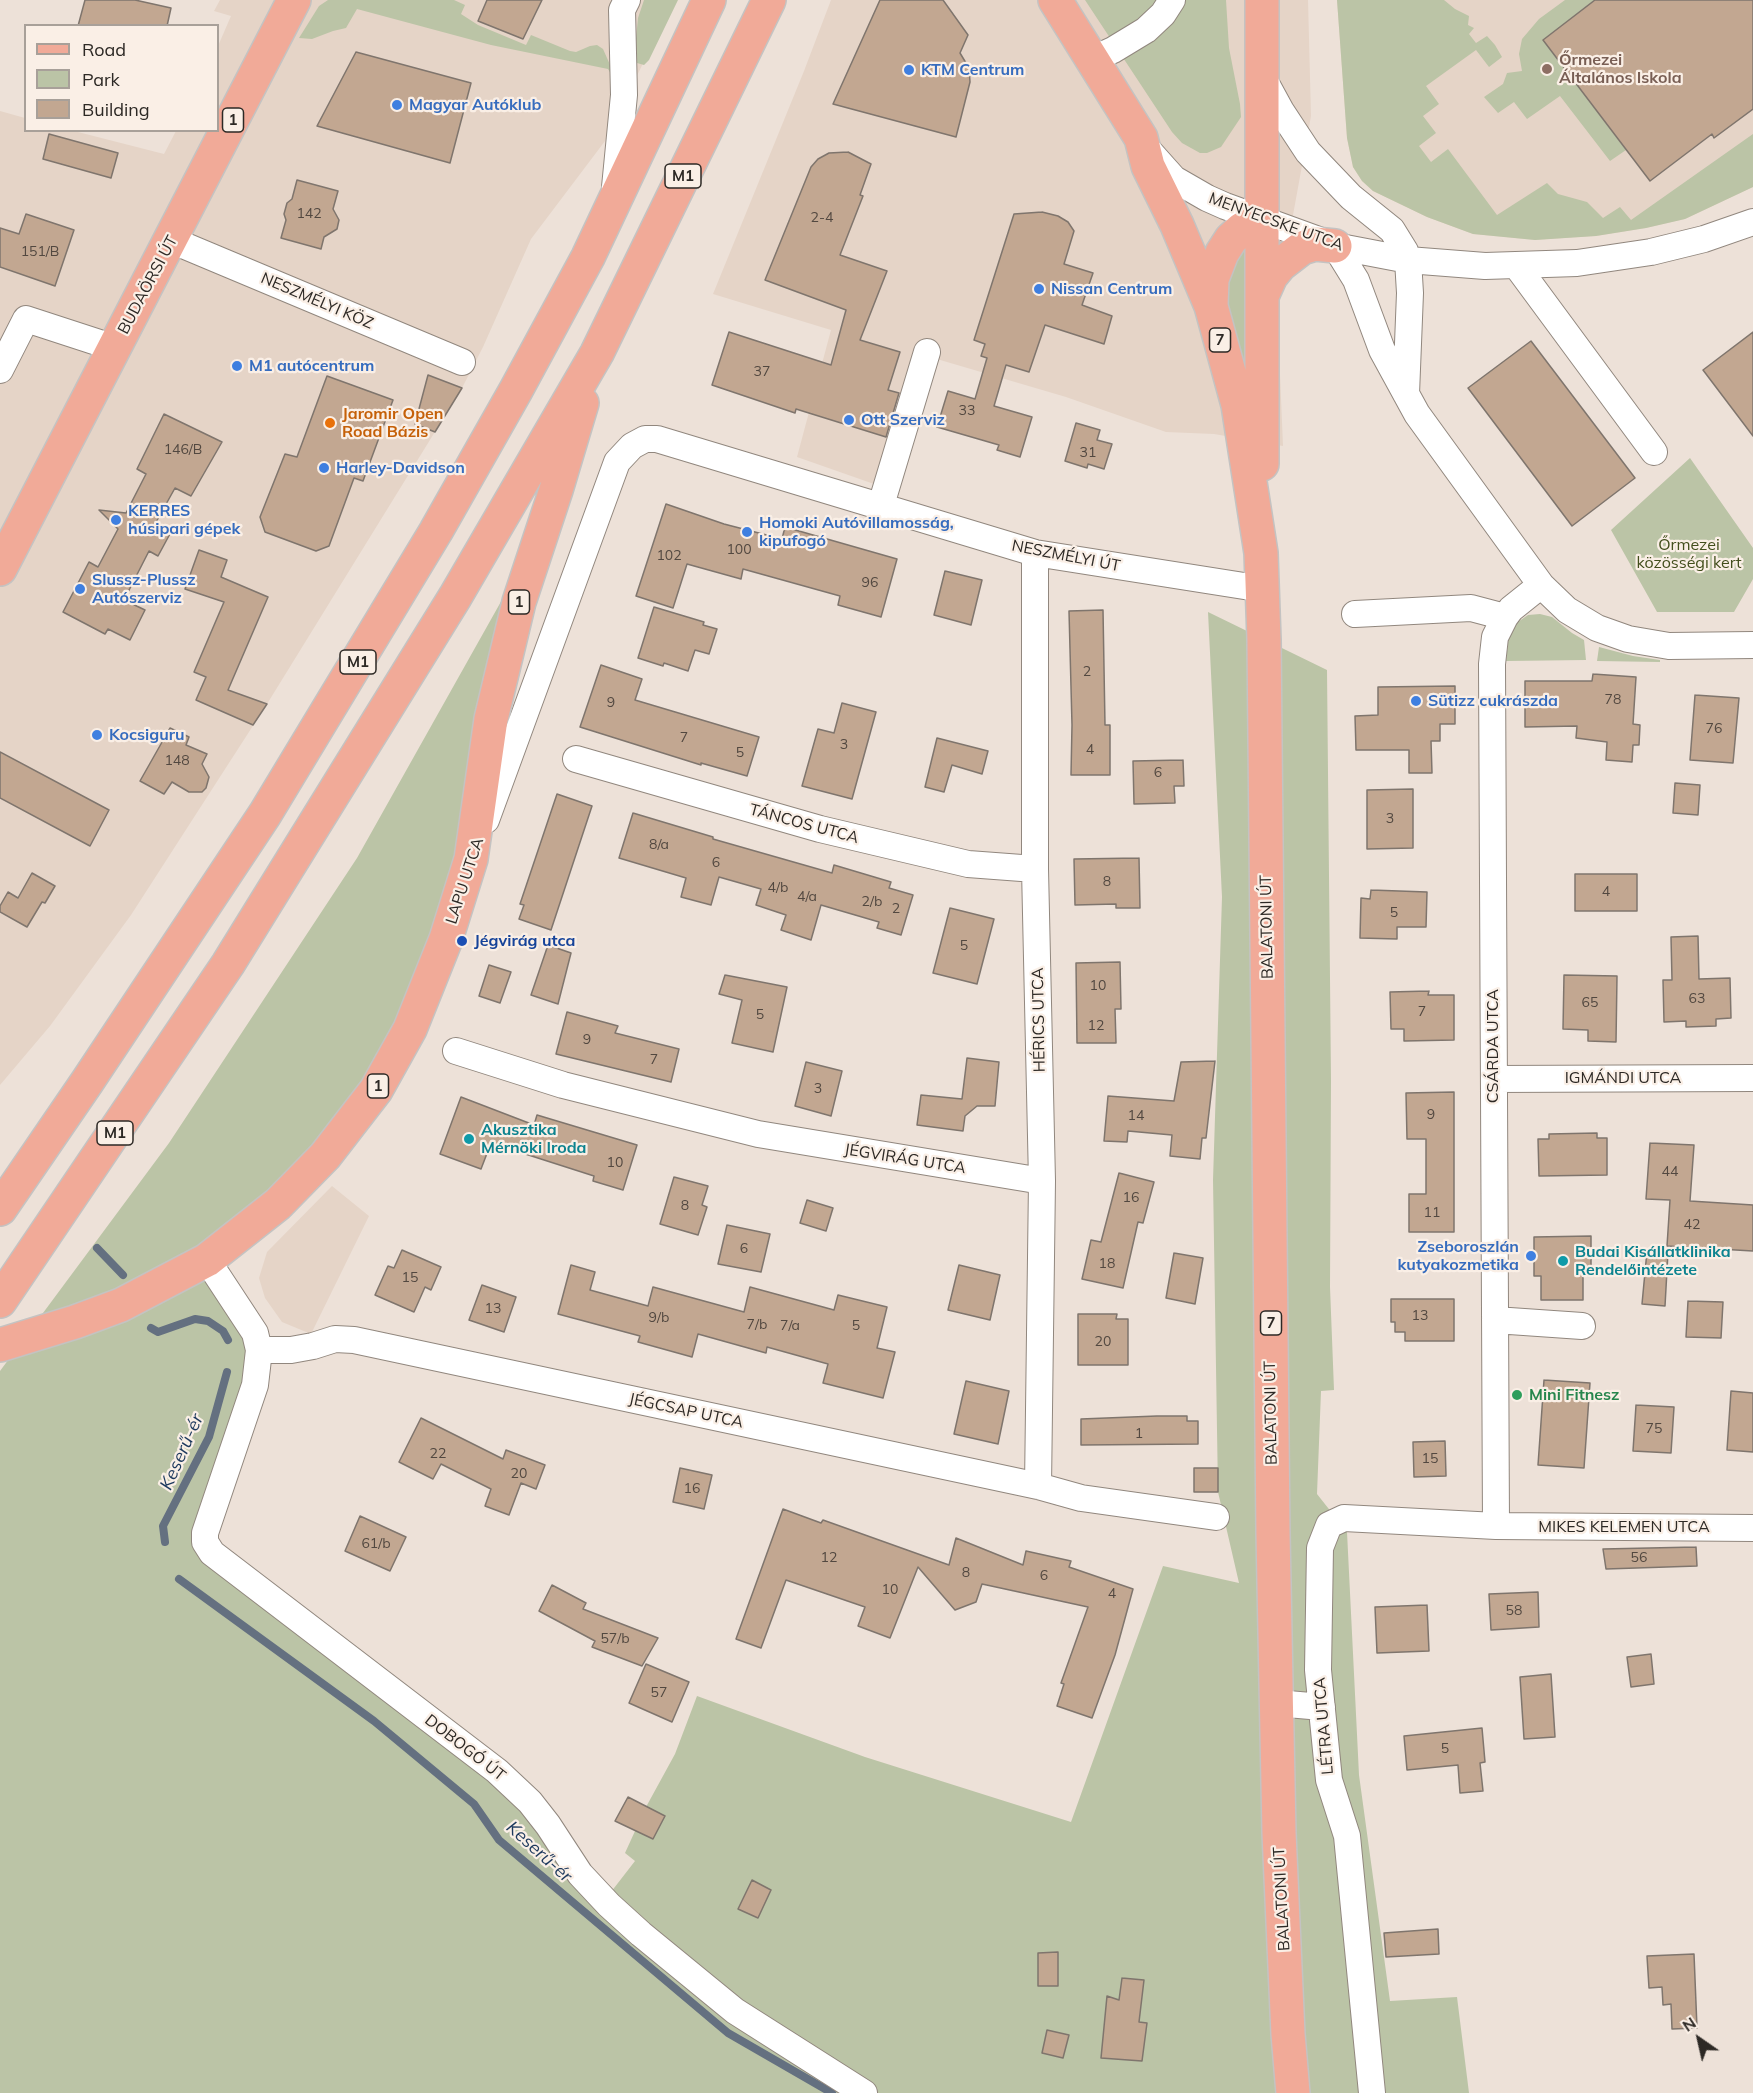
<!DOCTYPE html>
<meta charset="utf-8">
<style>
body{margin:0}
#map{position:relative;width:1753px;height:2093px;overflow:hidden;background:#ede1d8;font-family:Mulish,sans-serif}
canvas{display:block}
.legend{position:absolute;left:24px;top:24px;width:195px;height:108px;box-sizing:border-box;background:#faefe6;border:2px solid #a8a099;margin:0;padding:8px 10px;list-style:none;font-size:18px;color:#2d2925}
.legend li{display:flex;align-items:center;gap:12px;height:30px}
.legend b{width:30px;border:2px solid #a8a099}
.north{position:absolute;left:1669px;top:2009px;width:60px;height:60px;-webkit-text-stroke:4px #faefe6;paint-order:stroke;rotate:326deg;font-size:16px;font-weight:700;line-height:24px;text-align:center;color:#2d2925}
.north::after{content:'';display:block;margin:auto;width:21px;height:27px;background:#2d2925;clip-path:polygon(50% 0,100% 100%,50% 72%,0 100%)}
</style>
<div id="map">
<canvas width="1753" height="2093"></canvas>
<ul class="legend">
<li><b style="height:8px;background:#f1aa98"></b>Road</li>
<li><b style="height:16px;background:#bbc4a6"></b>Park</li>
<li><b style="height:16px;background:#c2a791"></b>Building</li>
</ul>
<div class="north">N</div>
</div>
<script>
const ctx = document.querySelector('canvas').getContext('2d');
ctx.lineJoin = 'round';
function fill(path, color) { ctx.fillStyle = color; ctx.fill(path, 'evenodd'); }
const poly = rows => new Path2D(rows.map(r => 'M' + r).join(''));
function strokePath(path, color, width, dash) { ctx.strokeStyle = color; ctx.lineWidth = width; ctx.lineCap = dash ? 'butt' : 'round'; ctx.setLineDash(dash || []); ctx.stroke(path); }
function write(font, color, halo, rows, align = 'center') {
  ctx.font = font + ' Mulish,sans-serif'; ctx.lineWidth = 4.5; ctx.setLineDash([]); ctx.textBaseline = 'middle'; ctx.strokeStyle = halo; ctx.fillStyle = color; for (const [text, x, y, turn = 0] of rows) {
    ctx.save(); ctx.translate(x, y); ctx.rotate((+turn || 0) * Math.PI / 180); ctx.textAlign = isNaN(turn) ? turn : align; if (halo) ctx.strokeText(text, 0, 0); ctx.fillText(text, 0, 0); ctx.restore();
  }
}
const built = poly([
 [220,0,674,0,605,141,531,239,483,347,462,388,267,704,131,915,50,1026,0,1085,0,111,25,118,26,130,74,131,164,154,176,131,218,130,218,46,231,16,214,11],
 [831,0,1308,0,1311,116,1277,303,1283,446,1214,434,1166,432,1066,397,913,352,874,484,797,457,831,330,713,294,804,71],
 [1337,0,1753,0,1753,187,1685,219,1646,228,1596,236,1535,240,1473,234,1427,217,1373,191,1362,181,1353,167,1347,138],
 [332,1186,369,1216,311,1334,282,1322,265,1298,259,1278,267,1252]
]);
const green = poly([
 [328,0,454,0,465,5,461,14,478,25,526,45,531,35,570,51,576,52,590,46,597,45,603,49,611,67,611,74,608,69,491,45,357,9,346,28,333,31,312,39,299,38,319,6],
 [644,0,678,0,649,60,644,65,637,63,636,38,638,18],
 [1085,0,1226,0,1229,48,1240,104,1241,117,1221,147,1207,153,1200,153,1182,143,1172,132],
 [1337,0,1444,0,1455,9,1469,16,1468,25,1474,28,1469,34,1476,43,1487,36,1495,45,1502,57,1489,67,1476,50,1426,86,1439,104,1423,116,1436,133,1419,146,1431,162,1448,149,1497,215,1547,183,1558,194,1587,202,1603,218,1620,207,1631,220,1753,134,1753,187,1685,219,1646,228,1596,236,1535,240,1473,234,1427,217,1373,191,1362,181,1353,167,1347,138],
 [1565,0,1595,0,1543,40,1626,150,1610,161,1560,96,1527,119,1514,102,1498,113,1484,97,1503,84,1507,73,1522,71,1519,54,1522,39,1539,19],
 [1242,247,1249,250,1252,418,1224,285],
 [1690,458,1753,548,1753,579,1734,612,1657,612,1611,530],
 [544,525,471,859,376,1090,207,1260,255,1333,205,1533,511,1792,611,1892,635,1861,625,1853,646,1807,675,1754,697,1696,865,1757,1071,1822,1163,1566,1239,1583,1218,1492,1213,1180,1222,897,1208,612,1327,670,1331,1081,1330,1287,1334,1390,1321,1391,1317,1494,1347,1532,1359,1775,1390,2001,1457,1997,1469,2093,0,2093,0,1371,169,1143,357,858],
 [1540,614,1552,617,1572,633,1584,640,1586,660,1506,661,1509,634,1515,624,1528,615],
 [1599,647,1633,656,1660,660,1660,662,1597,661]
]);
const stream = poly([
 [97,1248,123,1275],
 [151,1328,158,1332,195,1319,208,1321,223,1331,228,1340],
 [165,1542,163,1526,209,1437,227,1372],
 [179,1579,374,1721,474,1804,499,1840,728,2033,832,2093]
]);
const building = poly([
 [85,0,135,0,171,8,167,26,78,26,85,0],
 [487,0,542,0,523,39,478,21,487,0],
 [880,0,943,0,968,35,960,53,969,68,970,82,956,137,833,104,880,0],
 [1595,0,1753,0,1753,109,1714,138,1712,134,1650,181,1543,40,1595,0],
 [356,52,471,83,450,163,317,126,356,52],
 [49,134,118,153,111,178,43,159,49,134],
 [848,152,871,164,860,195,863,196,840,255,887,271,860,340,900,352,888,390,899,393,886,437,796,409,795,413,712,385,729,332,831,365,846,310,765,280,811,167,818,159,829,153,848,152],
 [297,180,338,191,333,209,339,220,337,229,324,237,321,249,281,238,286,220,284,214,287,203,292,199,297,180],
 [1042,212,1058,216,1068,222,1074,231,1064,264,1093,273,1082,305,1112,316,1104,344,1045,325,1029,372,1006,365,994,406,1032,417,1020,457,997,450,999,445,937,427,948,391,975,399,987,358,981,356,985,344,974,340,1014,214,1042,212],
 [26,214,74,230,55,286,0,267,0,228,19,234,26,214],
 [1753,332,1753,436,1703,370,1753,332],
 [1531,341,1635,478,1572,526,1468,388,1531,341],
 [428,375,462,388,435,432,415,424,428,375],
 [327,376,393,400,363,481,354,478,329,546,316,551,265,532,260,517,285,454,297,457,327,376],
 [164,414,222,442,191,496,175,488,155,524,171,532,158,556,149,551,124,600,145,610,130,640,108,629,105,634,63,612,89,562,98,567,118,529,99,510,126,513,146,474,137,469,164,414],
 [1076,423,1100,430,1097,440,1112,444,1104,469,1088,464,1087,468,1065,461,1076,423],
 [666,504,724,524,782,539,785,527,897,559,881,617,838,605,840,596,743,569,741,579,687,564,673,608,636,596,666,504],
 [199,550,227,560,221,577,268,597,228,690,267,704,253,725,196,700,206,677,194,672,224,602,185,589,199,550],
 [945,571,982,580,971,625,934,615,945,571],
 [654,607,704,622,703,625,717,629,709,654,695,650,688,671,664,663,663,666,638,658,654,607],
 [1103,610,1105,725,1110,725,1110,775,1071,775,1072,725,1069,611,1103,610],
 [601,665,642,679,635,700,759,737,747,776,701,763,701,765,580,727,601,665],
 [1593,674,1636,677,1633,724,1640,725,1639,745,1633,745,1632,762,1606,760,1607,742,1576,738,1577,726,1525,727,1525,681,1592,681,1593,674],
 [1455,686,1455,724,1440,724,1440,741,1431,741,1432,773,1409,773,1409,750,1356,750,1355,716,1378,715,1378,687,1455,686],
 [1695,695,1739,698,1733,763,1690,760,1695,695],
 [842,703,876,712,852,799,802,786,818,729,834,733,842,703],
 [170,728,189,737,186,745,207,754,202,764,209,777,206,788,202,792,189,792,172,782,164,794,140,781,170,728],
 [937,738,988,751,982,774,952,765,944,792,925,787,937,738],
 [0,752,109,810,90,846,0,798,0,752],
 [1183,760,1184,786,1174,786,1175,803,1134,804,1133,761,1183,760],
 [1675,783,1700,785,1698,815,1673,813,1675,783],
 [1413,789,1413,848,1367,849,1367,790,1413,789],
 [557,794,592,806,551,930,519,919,524,905,520,904,557,794],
 [633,813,713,837,713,839,832,873,834,865,891,882,889,888,913,895,901,935,877,928,879,922,821,905,811,940,781,930,786,915,756,905,761,889,719,877,711,905,681,897,686,878,619,858,633,813],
 [1139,858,1140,908,1116,908,1116,904,1075,905,1074,859,1139,858],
 [32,873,55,886,45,903,42,902,27,927,0,912,0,906,8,892,18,898,32,873],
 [1575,874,1637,874,1637,911,1575,911,1575,874],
 [1371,890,1427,892,1426,927,1397,927,1397,939,1360,938,1361,898,1370,899,1371,890],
 [950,908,994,919,977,984,933,973,950,908],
 [1698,936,1699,979,1730,978,1731,1018,1716,1019,1716,1026,1686,1027,1686,1021,1664,1022,1663,980,1672,980,1671,937,1698,936],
 [548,945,571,953,558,1004,531,995,548,945],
 [1120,962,1121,1009,1115,1009,1116,1043,1077,1043,1076,963,1120,962],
 [489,965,511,972,500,1003,479,996,489,965],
 [725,975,787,987,773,1052,732,1043,742,1000,719,994,725,975],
 [1564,975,1617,976,1616,1042,1588,1041,1588,1030,1563,1029,1564,975],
 [1429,991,1428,995,1454,995,1454,1040,1404,1041,1404,1029,1391,1029,1390,992,1429,991],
 [567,1012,618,1026,615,1033,679,1049,671,1082,556,1054,567,1012],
 [967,1058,999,1062,995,1106,977,1106,965,1116,963,1131,917,1125,921,1095,962,1099,967,1058],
 [1215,1061,1206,1138,1202,1138,1200,1159,1170,1156,1172,1135,1128,1131,1127,1142,1104,1141,1108,1096,1174,1101,1181,1062,1215,1061],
 [806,1062,842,1071,831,1116,795,1106,806,1062],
 [1454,1092,1454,1232,1409,1232,1409,1194,1426,1194,1426,1139,1407,1139,1406,1093,1454,1092],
 [461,1097,534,1125,537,1115,637,1145,623,1190,593,1181,594,1176,491,1143,481,1169,440,1154,461,1097],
 [1597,1133,1597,1138,1607,1138,1607,1175,1539,1176,1538,1139,1549,1139,1549,1134,1597,1133],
 [1650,1143,1694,1145,1690,1201,1753,1205,1753,1251,1667,1246,1670,1200,1646,1199,1650,1143],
 [1119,1173,1154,1182,1143,1223,1138,1222,1123,1288,1082,1279,1091,1240,1101,1242,1119,1173],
 [674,1177,708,1186,702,1205,707,1207,698,1235,660,1224,674,1177],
 [807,1200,833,1208,826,1231,800,1223,807,1200],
 [727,1225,770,1234,761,1272,718,1264,727,1225],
 [1591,1236,1591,1275,1583,1275,1583,1300,1541,1300,1541,1276,1534,1276,1534,1237,1591,1236],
 [402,1250,441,1267,431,1290,425,1287,414,1312,375,1295,388,1266,394,1268,402,1250],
 [1647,1251,1668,1252,1665,1306,1642,1304,1647,1251],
 [1174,1253,1203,1258,1195,1304,1166,1298,1174,1253],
 [571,1265,595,1272,590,1290,648,1306,653,1287,744,1312,750,1287,834,1310,838,1295,887,1307,877,1348,895,1352,883,1398,823,1383,828,1364,767,1347,766,1353,698,1334,692,1357,638,1342,640,1336,558,1314,571,1265],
 [959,1265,1000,1275,990,1320,948,1310,959,1265],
 [482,1285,516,1297,504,1332,469,1320,482,1285],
 [1391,1299,1454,1299,1454,1341,1405,1341,1405,1332,1395,1332,1395,1322,1391,1322,1391,1299],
 [1688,1301,1723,1302,1721,1338,1686,1337,1688,1301],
 [1078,1314,1117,1314,1116,1319,1128,1319,1128,1365,1078,1365,1078,1314],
 [1544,1380,1590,1383,1584,1468,1538,1465,1544,1380],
 [966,1381,1009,1391,998,1444,954,1434,966,1381],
 [1731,1391,1753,1393,1753,1452,1727,1450,1731,1391],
 [1636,1405,1674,1407,1671,1453,1633,1451,1636,1405],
 [1157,1416,1187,1416,1187,1421,1198,1421,1198,1444,1081,1445,1081,1419,1157,1416],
 [421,1418,503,1459,506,1450,545,1465,536,1489,521,1483,509,1515,485,1506,491,1489,441,1464,433,1479,399,1462,421,1418],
 [1445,1441,1446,1476,1414,1477,1413,1442,1445,1441],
 [680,1468,712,1475,704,1509,673,1502,680,1468],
 [1194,1468,1218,1468,1218,1492,1194,1492,1194,1468],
 [783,1509,821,1523,823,1520,949,1565,956,1538,1023,1565,1026,1551,1071,1561,1069,1567,1133,1589,1115,1655,1092,1718,1057,1706,1064,1684,1061,1683,1088,1607,982,1584,976,1602,955,1610,918,1567,890,1638,858,1626,865,1607,786,1580,761,1648,736,1639,783,1509],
 [360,1516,406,1537,390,1571,345,1551,360,1516],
 [1696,1547,1697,1566,1606,1569,1603,1549,1696,1547],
 [552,1585,586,1603,583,1609,658,1638,642,1666,592,1647,595,1641,539,1611,552,1585],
 [1538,1592,1539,1627,1491,1630,1489,1594,1538,1592],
 [1427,1605,1429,1651,1377,1653,1375,1607,1427,1605],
 [1651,1654,1654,1684,1631,1687,1627,1657,1651,1654],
 [646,1664,689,1682,672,1722,629,1703,646,1664],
 [1551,1674,1555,1737,1524,1739,1520,1677,1551,1674],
 [1482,1728,1485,1762,1480,1763,1483,1791,1460,1793,1458,1765,1407,1770,1404,1736,1482,1728],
 [628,1797,665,1816,653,1839,615,1821,628,1797],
 [752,1880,771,1890,758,1918,738,1909,752,1880],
 [1438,1929,1439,1954,1386,1957,1384,1933,1438,1929],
 [1058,1952,1058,1986,1038,1986,1038,1953,1058,1952],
 [1694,1954,1697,2028,1672,2029,1671,2004,1663,2005,1662,1987,1649,1988,1647,1956,1694,1954],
 [1122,1978,1144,1980,1139,2022,1147,2023,1142,2061,1101,2058,1107,1996,1119,2000,1122,1978],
 [1047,2030,1069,2035,1063,2058,1042,2053,1047,2030]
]);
const minor = poly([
 [1091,60,1113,50,1146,30,1163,14,1172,0],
 [1263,78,1281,111,1308,152,1351,197,1392,230,1405,251,1408,260,1410,293,1406,394],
 [1149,151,1174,179,1207,198,1225,206,1335,246,1408,260,1485,266,1577,263,1651,252,1704,239,1753,222],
 [615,187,624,95,622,10,627,0],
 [171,240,462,362],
 [1335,246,1356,280,1382,350,1417,414,1541,585,1567,610,1597,628,1628,639,1669,646,1753,645],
 [1516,265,1654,452],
 [0,370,26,319,115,348],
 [881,505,927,352],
 [1035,553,1035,869,1042,1181,1038,1486],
 [1355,614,1471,608,1505,617],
 [576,759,820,829,968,864,1035,869],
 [486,820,617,462,632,446,645,439,657,439,1035,553,1263,589],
 [456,1051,563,1085,758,1134,1042,1181],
 [1494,1079,1753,1078],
 [207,1260,255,1333,259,1350,255,1385,205,1533,205,1542,212,1553,497,1771,530,1802,548,1825,580,1874,609,1905,641,1934,735,2011,864,2093],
 [1495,1320,1582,1326],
 [259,1350,291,1350,313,1346,335,1339,354,1340,1038,1486,1081,1498,1216,1517],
 [1496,1526,1492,664,1495,637,1505,617,1511,609,1541,585],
 [1276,1703,1322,1707],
 [1372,2093,1347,1836,1329,1780,1318,1670,1320,1548,1329,1525,1344,1518,1496,1526,1753,1528]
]);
const major = poly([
 [1055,0,1141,138,1148,166,1177,225,1211,306,1238,405,1261,553,1264,640,1273,1533,1279,1833,1288,2034,1293,2093],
 [1262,0,1262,464],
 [1263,294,1271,276,1280,265,1302,248,1315,244,1335,246],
 [1211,306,1212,279,1222,253,1231,239,1242,229,1262,219],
 [0,569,294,0],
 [0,1209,87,1082,265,814,436,531,516,390,588,257,709,0],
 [0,1301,228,964,455,597,597,353,769,0],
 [0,1345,75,1322,121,1305,207,1260,278,1204,325,1156,376,1090,410,1029,446,939,471,859,491,719,519,602,556,490,582,403]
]);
const markers = [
 [1547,69,6,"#8d6e63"],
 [909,70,6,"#3f7fe0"],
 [397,105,6,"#3f7fe0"],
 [1039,289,6,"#3f7fe0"],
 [237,366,6,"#3f7fe0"],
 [849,420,6,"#3f7fe0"],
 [330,423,6,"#e8710a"],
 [324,468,6,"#3f7fe0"],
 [116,520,6,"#3f7fe0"],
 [747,532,6,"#3f7fe0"],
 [80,589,6,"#3f7fe0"],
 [1416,701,6,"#3f7fe0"],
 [97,735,6,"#3f7fe0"],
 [462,941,6,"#1a4fb4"],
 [469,1139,6,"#0f9aa8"],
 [1531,1256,6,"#3f7fe0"],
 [1563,1261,6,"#0f9aa8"],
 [1517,1395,6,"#2e9e5b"]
];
const numberNames = [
 ["142",309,214],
 ["2-4",822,218],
 ["151/B",40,252],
 ["37",762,372],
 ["33",967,411],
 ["146/B",183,450],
 ["31",1088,453],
 ["100",739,550],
 ["102",669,556],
 ["96",870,583],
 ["2",1087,672],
 ["78",1613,700],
 ["9",611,703],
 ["76",1714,729],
 ["7",684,738],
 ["3",844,745],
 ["4",1090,750],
 ["5",740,753],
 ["148",177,761],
 ["6",1158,773],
 ["3",1390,819],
 ["8/a",659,845],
 ["6",716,863],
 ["8",1107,882],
 ["4/b",778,888],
 ["4",1606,892],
 ["4/a",807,897],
 ["2/b",872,902],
 ["2",896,909],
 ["5",1394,913],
 ["5",964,946],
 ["10",1098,986],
 ["63",1697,999],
 ["65",1590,1003],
 ["7",1422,1012],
 ["5",760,1015],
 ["12",1096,1026],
 ["9",587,1040],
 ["7",654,1060],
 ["3",818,1089],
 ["9",1431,1115],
 ["14",1136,1116],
 ["10",615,1163],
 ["44",1670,1172],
 ["16",1131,1198],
 ["8",685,1206],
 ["11",1432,1213],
 ["42",1692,1225],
 ["6",744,1249],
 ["18",1107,1264],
 ["15",410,1278],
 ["13",493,1309],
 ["13",1420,1316],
 ["9/b",659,1318],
 ["7/b",757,1325],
 ["7/a",790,1326],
 ["5",856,1326],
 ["20",1103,1342],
 ["75",1654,1429],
 ["1",1139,1434],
 ["22",438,1454],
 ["15",1430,1459],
 ["20",519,1474],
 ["16",692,1489],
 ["61/b",376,1544],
 ["12",829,1558],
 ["56",1639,1558],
 ["8",966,1573],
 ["6",1044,1576],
 ["10",890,1590],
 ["4",1112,1594],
 ["58",1514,1611],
 ["57/b",615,1639],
 ["57",659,1693],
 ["5",1445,1749]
];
const shields = [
 [233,120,21],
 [683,176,36],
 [1220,340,21],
 [519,602,21],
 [358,662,36],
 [378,1086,21],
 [115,1133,36],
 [1271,1323,21]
];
const shieldNames = [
 ["1",233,120],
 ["M1",683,176],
 ["7",1220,340],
 ["1",519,602],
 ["M1",358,662],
 ["1",378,1086],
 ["M1",115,1133],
 ["7",1271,1323]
];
const educationNames = [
 ["Őrmezei",1559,60],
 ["Általános Iskola",1559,78]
];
const shopNames = [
 ["KTM Centrum",921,70],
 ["Magyar Autóklub",409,105],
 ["Nissan Centrum",1051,289],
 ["M1 autócentrum",249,366],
 ["Ott Szerviz",861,420],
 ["Harley-Davidson",336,468],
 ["KERRES",128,511],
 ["húsipari gépek",128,529],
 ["Homoki Autóvillamosság,",759,523],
 ["kipufogó",759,541],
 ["Slussz-Plussz",92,580],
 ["Autószerviz",92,598],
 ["Sütizz cukrászda",1428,701],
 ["Kocsiguru",109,735],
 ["Zseboroszlán",1519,1247,"right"],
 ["kutyakozmetika",1519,1265,"right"]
];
const streetNames = [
 ["MENYECSKE UTCA",1276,222,20],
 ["BUDAÖRSI ÚT",148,285,-62],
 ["NESZMÉLYI KÖZ",317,301,23],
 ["NESZMÉLYI ÚT",1066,556,11],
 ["TÁNCOS UTCA",804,824,15],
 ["LAPU UTCA",465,881,-72],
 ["BALATONI ÚT",1267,927,-91],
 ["HÉRICS UTCA",1039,1020,-91],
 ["CSÁRDA UTCA",1493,1046,-90],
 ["IGMÁNDI UTCA",1623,1078],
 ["JÉGVIRÁG UTCA",905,1159,9],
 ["JÉGCSAP UTCA",686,1411,12],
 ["BALATONI ÚT",1271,1413,-91],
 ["MIKES KELEMEN UTCA",1624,1527],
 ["LÉTRA UTCA",1324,1726,-95],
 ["DOBOGÓ ÚT",465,1748,38],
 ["BALATONI ÚT",1282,1899,-93]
];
const foodNames = [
 ["Jaromir Open",342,414],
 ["Road Bázis",342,432]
];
const parkNames = [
 ["Őrmezei",1689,545],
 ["közösségi kert",1689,563]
];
const transitNames = [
 ["Jégvirág utca",474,941]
];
const cultureNames = [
 ["Akusztika",481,1130],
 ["Mérnöki Iroda",481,1148],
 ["Budai Kisállatklinika",1575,1252],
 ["Rendelőintézete",1575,1270]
];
const leisureNames = [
 ["Mini Fitnesz",1529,1395]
];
const waterNames = [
 ["Keserű-ér",182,1452,-66],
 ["Keserű-ér",539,1852,42]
];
fill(built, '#e5d4c7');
fill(green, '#bbc4a6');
strokePath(stream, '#647080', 8);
fill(building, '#c2a791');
strokePath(building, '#7f756d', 1.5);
strokePath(minor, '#91877e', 28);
strokePath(major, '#c4c3c2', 36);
strokePath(minor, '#fff', 26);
strokePath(major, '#f1aa98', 33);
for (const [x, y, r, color] of markers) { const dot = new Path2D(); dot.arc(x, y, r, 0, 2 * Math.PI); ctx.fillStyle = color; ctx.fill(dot); strokePath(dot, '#faefe6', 2); }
write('14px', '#524840', null, numberNames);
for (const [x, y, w] of shields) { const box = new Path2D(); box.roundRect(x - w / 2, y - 12, w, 24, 4.5); ctx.fillStyle = '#faefe6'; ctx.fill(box); strokePath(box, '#2d2925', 1.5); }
write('bold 15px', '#2d2925', null, shieldNames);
write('bold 16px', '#785e54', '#faefe6', educationNames, 'left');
write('bold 16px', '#366cbe', '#faefe6', shopNames, 'left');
write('16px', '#2d2925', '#faefe6', streetNames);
write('bold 16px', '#c56008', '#faefe6', foodNames, 'left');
write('16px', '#424e1c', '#faefe6', parkNames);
write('bold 16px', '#164399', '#faefe6', transitNames, 'left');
write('bold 16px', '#0d838f', '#faefe6', cultureNames, 'left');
write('bold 16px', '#27864d', '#faefe6', leisureNames, 'left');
write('italic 18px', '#1c385d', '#faefe6', waterNames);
</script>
